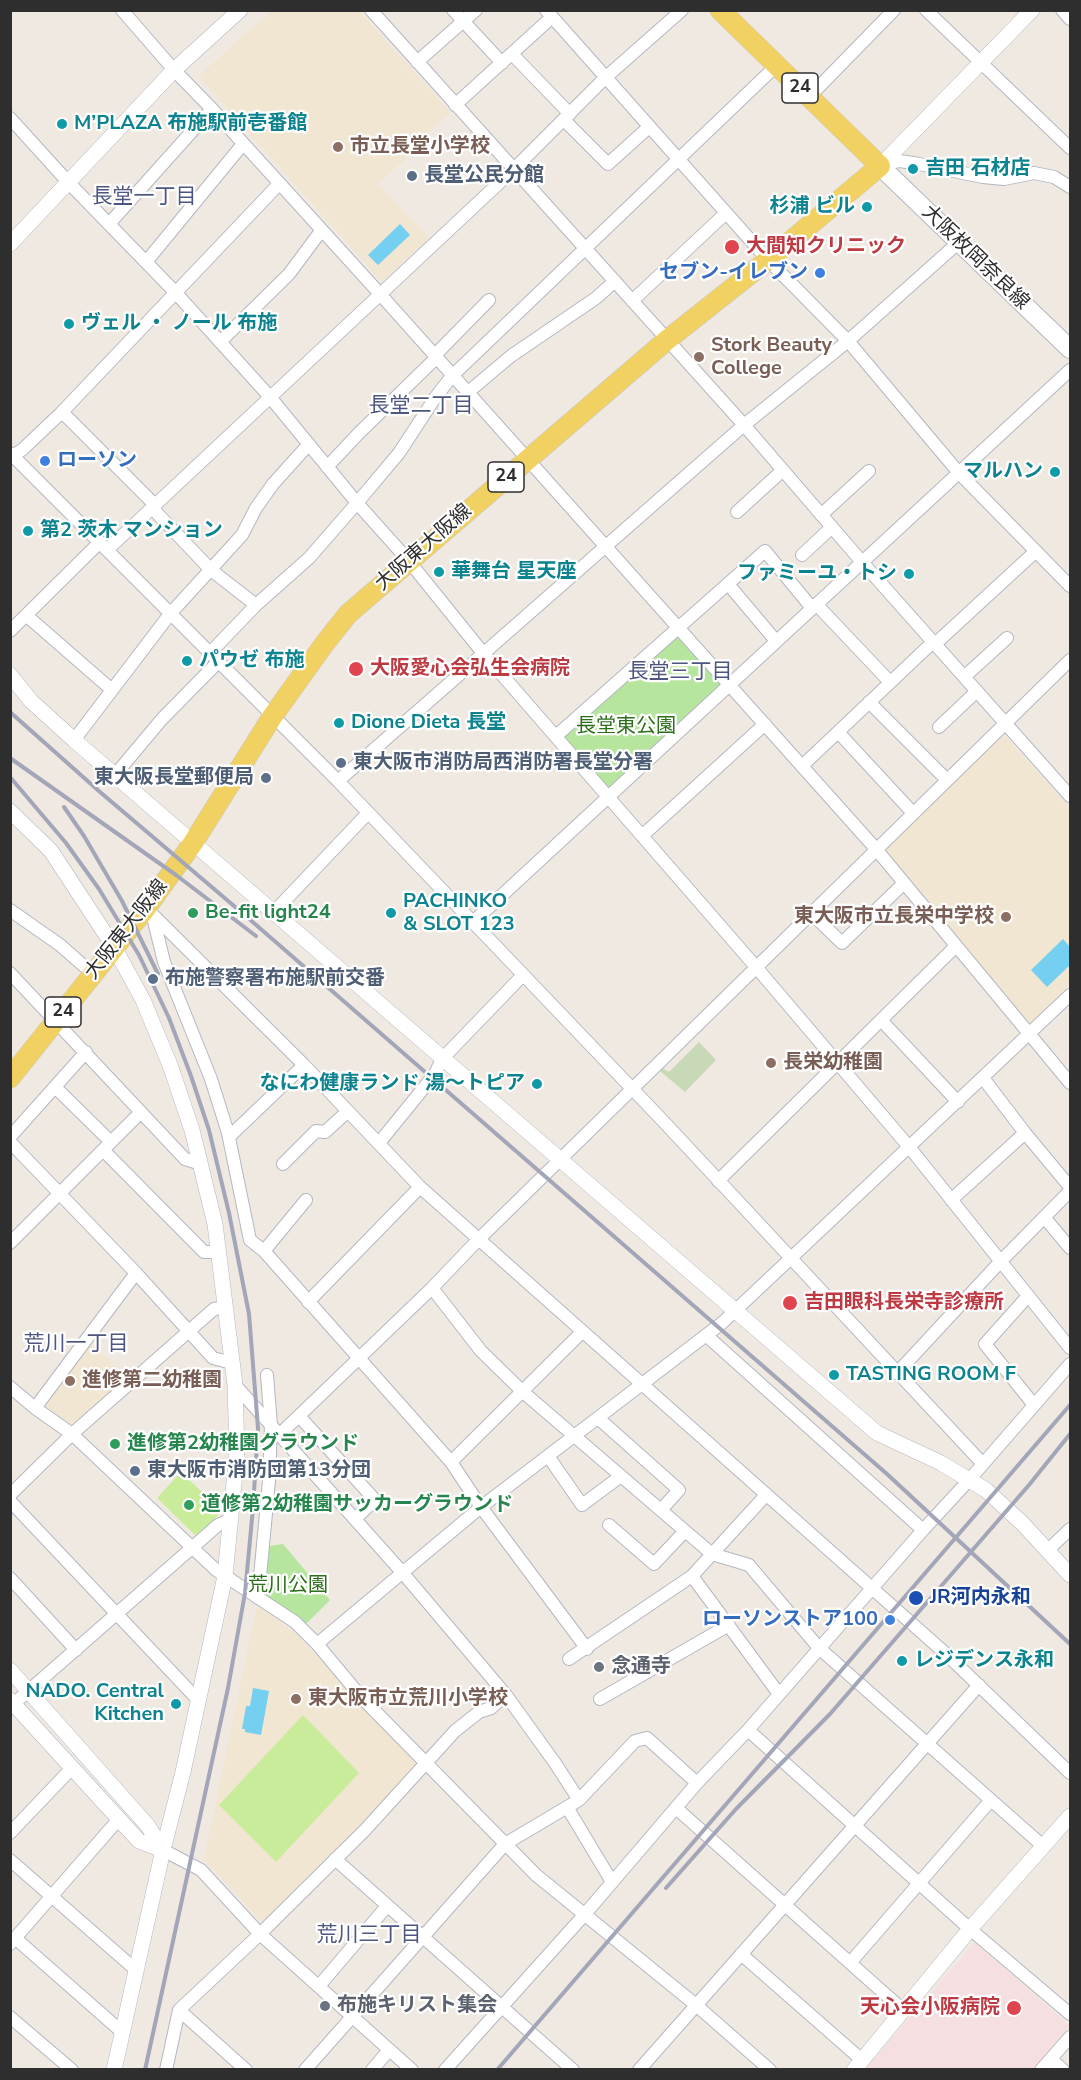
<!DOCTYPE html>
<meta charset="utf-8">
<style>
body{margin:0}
#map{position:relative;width:1081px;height:2080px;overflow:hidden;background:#efe9e1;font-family:"Nunito Sans",sans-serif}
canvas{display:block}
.frame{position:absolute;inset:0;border:12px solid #2e2e2e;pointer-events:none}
</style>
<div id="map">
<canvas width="1081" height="2080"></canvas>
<div class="frame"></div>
</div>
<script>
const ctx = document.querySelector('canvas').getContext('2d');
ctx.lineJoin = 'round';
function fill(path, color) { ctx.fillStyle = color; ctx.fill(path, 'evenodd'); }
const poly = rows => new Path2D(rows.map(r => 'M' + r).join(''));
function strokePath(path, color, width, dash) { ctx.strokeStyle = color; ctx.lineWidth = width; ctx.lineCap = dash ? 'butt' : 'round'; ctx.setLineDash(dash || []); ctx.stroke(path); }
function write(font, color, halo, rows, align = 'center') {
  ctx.font = font + ' "Nunito Sans","Noto Sans JP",sans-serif'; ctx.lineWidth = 4.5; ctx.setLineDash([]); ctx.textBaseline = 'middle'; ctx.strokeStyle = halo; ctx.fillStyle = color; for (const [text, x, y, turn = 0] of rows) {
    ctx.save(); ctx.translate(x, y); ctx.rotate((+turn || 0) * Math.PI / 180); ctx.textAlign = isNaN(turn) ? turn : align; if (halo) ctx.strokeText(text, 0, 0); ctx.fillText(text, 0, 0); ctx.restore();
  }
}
const education = poly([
 [271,11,359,11,450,112,414,145,417,149,377,184,430,238,384,280,381,281,201,79,200,75],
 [1004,735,1070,808,1070,985,1030,1023,884,850],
 [90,1342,129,1380,75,1429,42,1404],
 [257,1605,296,1634,416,1764,367,1819,264,1920,260,1920,204,1859]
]);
const medical = poly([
 [975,1943,1070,2026,1033,2069,864,2070]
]);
const green = poly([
 [678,635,723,684,609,790,563,736],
 [283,1544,330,1600,304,1626,263,1596,269,1546]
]);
const cemetery = poly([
 [699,1042,716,1060,685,1092,660,1071,662,1068,669,1072]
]);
const pitch = poly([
 [181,1472,222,1511,197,1537,157,1498],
 [303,1715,359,1773,276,1862,219,1805]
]);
const water = poly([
 [400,224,410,235,378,265,368,255],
 [1063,939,1070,947,1070,965,1047,987,1031,970],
 [253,1688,269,1691,261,1735,245,1732,245,1729,242,1729,246,1706,250,1706]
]);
const minor = poly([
 [122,10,174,70,212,109,380,294,876,849,1070,1083],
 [371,10,744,425,862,562,1070,796],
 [453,10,502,63],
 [546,10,768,260,848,341,959,473,1070,586],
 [926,10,1070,148],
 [1062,10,1070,19],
 [512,54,570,114],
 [417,62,476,10],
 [809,97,894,10],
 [455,105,552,17],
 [10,118,68,182,175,292,270,397,357,503,408,560,483,653,756,967,910,1148,1070,1348],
 [564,120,608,164,649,127],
 [880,166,899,161,914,163,983,177,1004,179,1034,173,1054,177,1070,187],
 [109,224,212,109],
 [146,262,243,144],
 [632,301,726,213],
 [220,342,289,274,321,231],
 [434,356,489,300],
 [467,393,511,356,596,298,615,281],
 [62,412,155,505],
 [10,453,338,781,664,1122,983,1464],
 [13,456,23,449,62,412,279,184],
 [327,467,359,433,436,358],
 [152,508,211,570,256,605],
 [737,512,783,470],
 [821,515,869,471],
 [108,549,513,170,605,78,682,10],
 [802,555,832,527],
 [728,584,776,641],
 [816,604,890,682],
 [27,616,112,690],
 [10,631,100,542],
 [935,644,1036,551],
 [209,654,256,605,309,558,357,503,399,453,435,398,452,376,777,65],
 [964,677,1007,638],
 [869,702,947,780],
 [939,727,977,691],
 [838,732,913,813],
 [556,736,765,551,812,608],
 [74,740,170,614,242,535,256,508,273,484,309,444],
 [802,766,933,642],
 [115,775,162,719,218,662],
 [338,781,744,425,848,341,958,243],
 [643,835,765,724],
 [146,908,304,1065,420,1187,945,1653,1070,1773],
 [10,910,60,945,85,967],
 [273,913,368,813],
 [811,913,842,943,904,883],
 [153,917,164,962,211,1079,228,1133,250,1240,264,1251,451,1462,481,1507,587,1649],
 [473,922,1070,370],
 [10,973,185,1159,201,1164],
 [881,1020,958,1102],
 [983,1078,1025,1133,1070,1187],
 [55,1087,111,1142],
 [10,1137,86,1052],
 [229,1137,304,1065],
 [10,1142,136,1273,213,1358,232,1363],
 [379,1143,435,1074,442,1059,523,975],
 [103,1150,204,1252,219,1252],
 [283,1164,316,1131,325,1132,347,1112],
 [718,1181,956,946],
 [951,1200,1025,1133],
 [1044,1217,1070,1248],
 [10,1243,141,1112],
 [264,1251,306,1200],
 [432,1288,481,1351,523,1392,712,1554,749,1565,819,1648,1043,1846],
 [1028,1296,985,1344,1034,1405],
 [308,1302,420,1187],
 [707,1336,923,1530],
 [897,1373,1000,1262,1070,1191],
 [235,1385,402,1572,506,1695,555,1763,579,1800],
 [10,1387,35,1408,72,1434,216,1570,295,1622,317,1644,363,1699,536,1875,696,2005,770,2070],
 [35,1408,136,1273],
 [299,1416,375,1500,355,1519],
 [598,1418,679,1490,661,1510],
 [280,1434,432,1288,478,1240,1070,660],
 [548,1456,582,1505,621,1476],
 [451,1462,582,1332],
 [10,1495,72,1434,214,1309,226,1307],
 [10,1501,199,1701],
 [609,1525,654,1564,685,1531],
 [1048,1550,1070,1529],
 [692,1576,779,1694],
 [10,1578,76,1650],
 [258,1598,269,1481,271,1425,267,1375],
 [317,1644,481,1507,722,1323,1070,995],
 [569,1659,692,1576,766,1495],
 [600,1699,729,1625],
 [10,1707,218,1525,230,1520],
 [748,1730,970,1929,1070,2014],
 [567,1807,612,1882],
 [676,1808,903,2010],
 [10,1833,72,1768],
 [163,1850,201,1870,260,1934,412,2070],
 [335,1859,573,2070],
 [10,1860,136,1970],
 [15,1938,122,2032],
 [10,1944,118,1820],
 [741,1954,862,2060],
 [850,1963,991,1800],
 [319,1986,387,1906],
 [179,2010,246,2070],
 [10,2017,72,2070],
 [1051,2059,1063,2070],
 [166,2070,179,2010,260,1934,365,1830,455,1731,479,1712,491,1708,506,1695],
 [305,2070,505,1844,579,1800,635,1741,647,1738,697,1783],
 [372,2070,389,2050],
 [445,2070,585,1914,697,1783,748,1730,923,1530,970,1479,1070,1364],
 [639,2070,979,1685],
 [1041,2070,1070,2037]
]);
const tertiary = poly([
 [880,166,1032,10],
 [10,244,174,70,240,10],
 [10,675,31,701,74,740,877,1433,941,1463,986,1490,1023,1524,1070,1575],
 [10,811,51,851,114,947,143,1000,170,1065,192,1130,215,1224,235,1385,237,1452,225,1576,183,1772,163,1850,114,2070],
 [10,1670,148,1826,163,1850],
 [10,1700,139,1841,163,1850],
 [854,2070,970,1929,1070,1816]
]);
const secondary = poly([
 [880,166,1070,349]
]);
const primary = poly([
 [10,1078,146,908,193,843,272,717,325,643,348,614,667,340,768,260,880,166,720,10]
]);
const rail = poly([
 [10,712,100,792,247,917,887,1474,1070,1644],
 [10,758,176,875,256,936],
 [10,777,66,843,99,889,139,955,169,1018,191,1076,209,1130,229,1213,249,1314,258,1428,253,1508,245,1593,228,1688,145,2070],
 [64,807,84,836,122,901,158,974],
 [666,1888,736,1809,830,1714,1029,1485,1070,1434],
 [497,2070,1070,1405]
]);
const markers = [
 [62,124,6,"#0f9aa8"],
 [338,147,6,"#8d6e63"],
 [913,169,6,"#0f9aa8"],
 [412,176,6,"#5c6f8a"],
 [867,207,6,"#0f9aa8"],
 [732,247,8,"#e0444e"],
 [820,273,6,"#3f7fe0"],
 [69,324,6,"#0f9aa8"],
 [699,357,6,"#8d6e63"],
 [45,461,6,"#3f7fe0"],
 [1055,472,6,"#0f9aa8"],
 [28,531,6,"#0f9aa8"],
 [439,572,6,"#0f9aa8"],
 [909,574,6,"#0f9aa8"],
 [187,661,6,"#0f9aa8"],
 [356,669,8,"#e0444e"],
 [339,723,6,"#0f9aa8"],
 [341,763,6,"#5c6f8a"],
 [266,778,6,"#5c6f8a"],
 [193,913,6,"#2e9e5b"],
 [391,913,6,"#0f9aa8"],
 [1006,917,6,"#8d6e63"],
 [153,979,6,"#5c6f8a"],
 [771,1063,6,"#8d6e63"],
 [537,1084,6,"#0f9aa8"],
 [790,1303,8,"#e0444e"],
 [834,1375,6,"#0f9aa8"],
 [70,1381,6,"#8d6e63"],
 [115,1444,6,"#2e9e5b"],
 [135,1471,6,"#5c6f8a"],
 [189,1505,6,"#2e9e5b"],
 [916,1598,8,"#1a4fb4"],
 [890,1620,6,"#3f7fe0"],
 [902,1661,6,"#0f9aa8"],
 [599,1667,6,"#6b7280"],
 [296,1699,6,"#8d6e63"],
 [176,1704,6,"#0f9aa8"],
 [325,2006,6,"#6b7280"],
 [1014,2008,8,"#e0444e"]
];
const shields = [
 [800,88,36],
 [506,477,36],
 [63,1012,36]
];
const shieldNames = [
 ["24",800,88],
 ["24",506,477],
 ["24",63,1012]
];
const cultureNames = [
 ["M’PLAZA 布施駅前壱番館",74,124],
 ["吉田 石材店",925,169],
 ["杉浦 ビル",855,207,"right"],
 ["ヴェル ・ ノール 布施",81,324],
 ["マルハン",1043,472,"right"],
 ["第2 茨木 マンション",40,531],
 ["華舞台 星天座",451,572],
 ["ファミーユ・トシ",897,574,"right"],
 ["パウゼ 布施",199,661],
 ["Dione Dieta 長堂",351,723],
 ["PACHINKO",403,902],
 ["& SLOT 123",403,925],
 ["なにわ健康ランド 湯～トピア",525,1084,"right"],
 ["TASTING ROOM F",846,1375],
 ["レジデンス永和",914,1661],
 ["NADO. Central",164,1692,"right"],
 ["Kitchen",164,1715,"right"]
];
const educationNames = [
 ["市立長堂小学校",350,147],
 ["Stork Beauty",711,346],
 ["College",711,369],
 ["東大阪市立長栄中学校",994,917,"right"],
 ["長栄幼稚園",783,1063],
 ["進修第二幼稚園",82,1381],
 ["東大阪市立荒川小学校",308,1699]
];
const serviceNames = [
 ["長堂公民分館",424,176],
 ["東大阪市消防局西消防署長堂分署",353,763],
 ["東大阪長堂郵便局",254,778,"right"],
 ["布施警察署布施駅前交番",165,979],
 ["東大阪市消防団第13分団",147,1471]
];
const healthNames = [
 ["大間知クリニック",746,247],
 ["大阪愛心会弘生会病院",370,669],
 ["吉田眼科長栄寺診療所",804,1303],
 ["天心会小阪病院",1000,2008,"right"]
];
const streetNames = [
 ["大阪枚岡奈良線",975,258,44],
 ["大阪東大阪線",424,548,-41],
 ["大阪東大阪線",127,930,-52]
];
const shopNames = [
 ["セブン-イレブン",808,273],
 ["ローソン",57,461,"left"],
 ["ローソンストア100",878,1620]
];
const parkNames = [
 ["長堂東公園",626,727],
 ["荒川公園",288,1586]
];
const leisureNames = [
 ["Be-fit light24",205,913],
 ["進修第2幼稚園グラウンド",127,1444],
 ["道修第2幼稚園サッカーグラウンド",201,1505]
];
const transitNames = [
 ["JR河内永和",930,1598]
];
const worshipNames = [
 ["念通寺",611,1667],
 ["布施キリスト集会",337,2006]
];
const neighbourhoodNames = [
 ["長堂一丁目",144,198],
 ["長堂二丁目",421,407],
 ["長堂三丁目",680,673],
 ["荒川一丁目",76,1345],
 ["荒川三丁目",369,1936]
];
fill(education, '#f0e6d1');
fill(medical, '#f5dfe0');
fill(green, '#b6e59e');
fill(cemetery, '#c8d9b8');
fill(pitch, '#c9ec9a');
fill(water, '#75cff0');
strokePath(minor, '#b4b7c1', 14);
strokePath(tertiary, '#b4b7c1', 16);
strokePath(secondary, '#b4b7c1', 20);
strokePath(primary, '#c9c9c9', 21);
strokePath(minor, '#fff', 12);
strokePath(tertiary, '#fff', 15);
strokePath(secondary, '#fff', 18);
strokePath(primary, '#f2d163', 20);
strokePath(rail, '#a3a6b8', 4);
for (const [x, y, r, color] of markers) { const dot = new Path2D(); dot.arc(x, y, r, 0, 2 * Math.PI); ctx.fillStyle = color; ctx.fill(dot); strokePath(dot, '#fff', 2); }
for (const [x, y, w] of shields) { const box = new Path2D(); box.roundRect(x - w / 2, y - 15, w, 30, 4.5); ctx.fillStyle = '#fff'; ctx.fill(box); strokePath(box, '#2e2e2e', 1.5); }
write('bold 18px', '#2e2e2e', null, shieldNames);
write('bold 20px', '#0d838f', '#fff', cultureNames, 'left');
write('bold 20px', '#785e54', '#fff', educationNames, 'left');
write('bold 20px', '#4e5e75', '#fff', serviceNames, 'left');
write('bold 20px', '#be3a42', '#fff', healthNames, 'left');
write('20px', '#2e2e2e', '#fff', streetNames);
write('bold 20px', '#366cbe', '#fff', shopNames, 'right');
write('20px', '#2c6e1b', '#fff', parkNames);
write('bold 20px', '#27864d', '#fff', leisureNames, 'left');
write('bold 20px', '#164399', '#fff', transitNames, 'left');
write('bold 20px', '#5b616d', '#fff', worshipNames, 'left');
write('21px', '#4d5680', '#fff', neighbourhoodNames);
</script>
